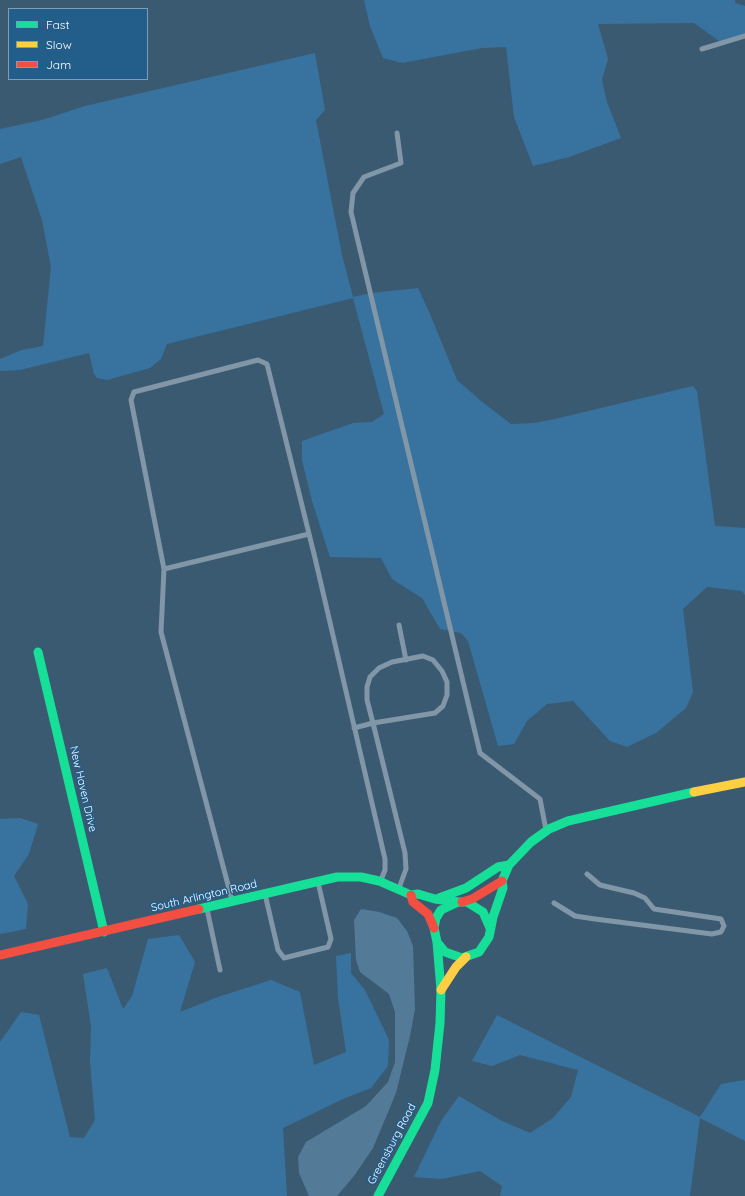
<!DOCTYPE html>
<style>
body{margin:0}
#map{position:relative;width:745px;height:1196px;overflow:hidden;background:#3a5a72;font-family:Quicksand,sans-serif}
canvas{display:block}
.legend{position:absolute;left:8px;top:8px;width:140px;height:72px;box-sizing:border-box;background:#235d89;border:1px solid #7b9eb8;margin:0;padding:5px 7px;list-style:none;font-size:12px;color:#fff}
.legend li{display:flex;align-items:center;gap:8px;height:20px}
.legend b{width:20px;border:1px solid #7b9eb8}
</style>
<div id="map">
<canvas width="745" height="1196"></canvas>
<ul class="legend">
<li><b style="height:5px;background:#16e098"></b>Fast</li>
<li><b style="height:5px;background:#ffcf43"></b>Slow</li>
<li><b style="height:5px;background:#f24e42"></b>Jam</li>
</ul>
</div>
<script>
const ctx = document.querySelector('canvas').getContext('2d');
ctx.lineJoin = 'round';
function fill(path, color) { ctx.fillStyle = color; ctx.fill(path, 'evenodd'); }
const poly = rows => new Path2D(rows.map(r => 'M' + r).join(''));
function strokePath(path, color, width, dash) { ctx.strokeStyle = color; ctx.lineWidth = width; ctx.lineCap = dash ? 'butt' : 'round'; ctx.setLineDash(dash || []); ctx.stroke(path); }
function write(font, color, halo, rows, align = 'center') {
  ctx.font = font + ' Quicksand,sans-serif'; ctx.lineWidth = 3; ctx.setLineDash([]); ctx.textBaseline = 'middle'; ctx.strokeStyle = halo; ctx.fillStyle = color; for (const [text, x, y, turn = 0] of rows) {
    ctx.save(); ctx.translate(x, y); ctx.rotate((+turn || 0) * Math.PI / 180); ctx.textAlign = isNaN(turn) ? turn : align; if (halo) ctx.strokeText(text, 0, 0); ctx.fillText(text, 0, 0); ctx.restore();
  }
}
const green = poly([
 [364,0,735,0,735,3,745,6,745,36,722,43,694,23,598,24,608,59,602,80,607,102,621,138,569,157,533,166,514,117,506,47,482,48,402,63,383,58,370,26],
 [315,53,325,110,316,120,342,255,353,297,372,293,418,288,430,314,457,380,481,401,511,424,534,423,555,419,693,386,697,391,715,526,745,528,745,595,742,591,707,587,683,609,693,692,686,708,656,733,627,747,610,741,573,701,547,704,527,721,514,744,498,746,468,641,461,633,440,629,422,598,392,579,381,558,330,557,312,501,302,460,302,441,353,423,372,422,384,414,353,298,167,344,161,359,150,368,107,380,97,378,94,374,89,353,20,370,0,371,0,359,22,350,43,346,51,267,42,220,21,157,0,164,0,129,42,120,85,106],
 [20,818,38,824,29,854,14,876,28,904,26,929,0,934,0,819],
 [179,935,195,962,180,1012,218,997,271,980,300,992,314,1065,346,1052,338,998,336,956,351,953,351,973,365,990,389,1040,388,1066,371,1088,343,1099,283,1128,287,1196,0,1196,0,1042,21,1012,39,1015,70,1137,84,1138,95,1120,90,1062,91,1026,83,974,107,968,123,1009,132,996,148,939],
 [497,1015,700,1117,721,1084,745,1080,745,1141,700,1118,690,1196,500,1196,502,1186,480,1171,442,1179,414,1177,441,1121,459,1096,500,1120,530,1133,553,1118,571,1097,578,1070,520,1055,492,1066,472,1061]
]);
const water = poly([
 [361,909,379,912,397,918,407,931,413,946,415,1009,410,1036,396,1093,373,1148,354,1176,337,1196,309,1196,299,1173,298,1157,306,1142,366,1106,388,1082,395,1062,395,1012,389,994,360,972,356,960,354,920]
]);
const lane = poly([
 [702,49,745,36],
 [397,133,401,163,364,177,353,193,351,212,480,753,540,799,546,830],
 [164,569,309,534],
 [399,625,406,660],
 [354,728,373,723,435,713,443,706,447,695,447,682,442,671,433,660,423,656,392,662,379,668,370,677,367,687,367,700,373,723,405,853,406,869,399,888],
 [265,894,278,950,284,958,328,947,331,939,318,882],
 [232,900,161,632,164,569,131,400,134,392,258,360,267,364,315,558,385,859,385,870,381,880],
 [554,903,575,916,595,919,712,934,721,932,724,926,721,919,654,909,645,898,634,893,600,885,587,874],
 [207,909,220,970]
]);
const fast = poly([
 [38,652,104,932],
 [439,898,466,888,498,867,509,865],
 [199,909,337,877,361,877,379,881,411,895,418,894,435,899,458,902],
 [490,928,483,912,467,902,458,902,441,910,436,918,434,928,437,942,445,952,462,958,479,952,489,937,493,917,503,888,502,881,509,865,531,842,549,829,568,821,694,792],
 [378,1196,428,1103,435,1070,440,1023,441,990,437,942]
]);
const slow = poly([
 [694,792,745,782],
 [441,990,456,967,466,957]
]);
const jam = poly([
 [411,895,413,902,428,914,434,928],
 [462,902,472,899,502,881],
 [0,955,199,909]
]);
const streetNames = [
 ["New Haven Drive",83,789,77],
 ["South Arlington Road",204,896,-13],
 ["Greensburg Road",392,1144,-62]
];
fill(green, '#38739f');
fill(water, '#537b98');
strokePath(lane, '#8196a7', 5);
strokePath(fast, '#16e098', 9);
strokePath(slow, '#ffcf43', 9);
strokePath(jam, '#f24e42', 9);
write('11px', '#fff', '#235d89', streetNames);
</script>
